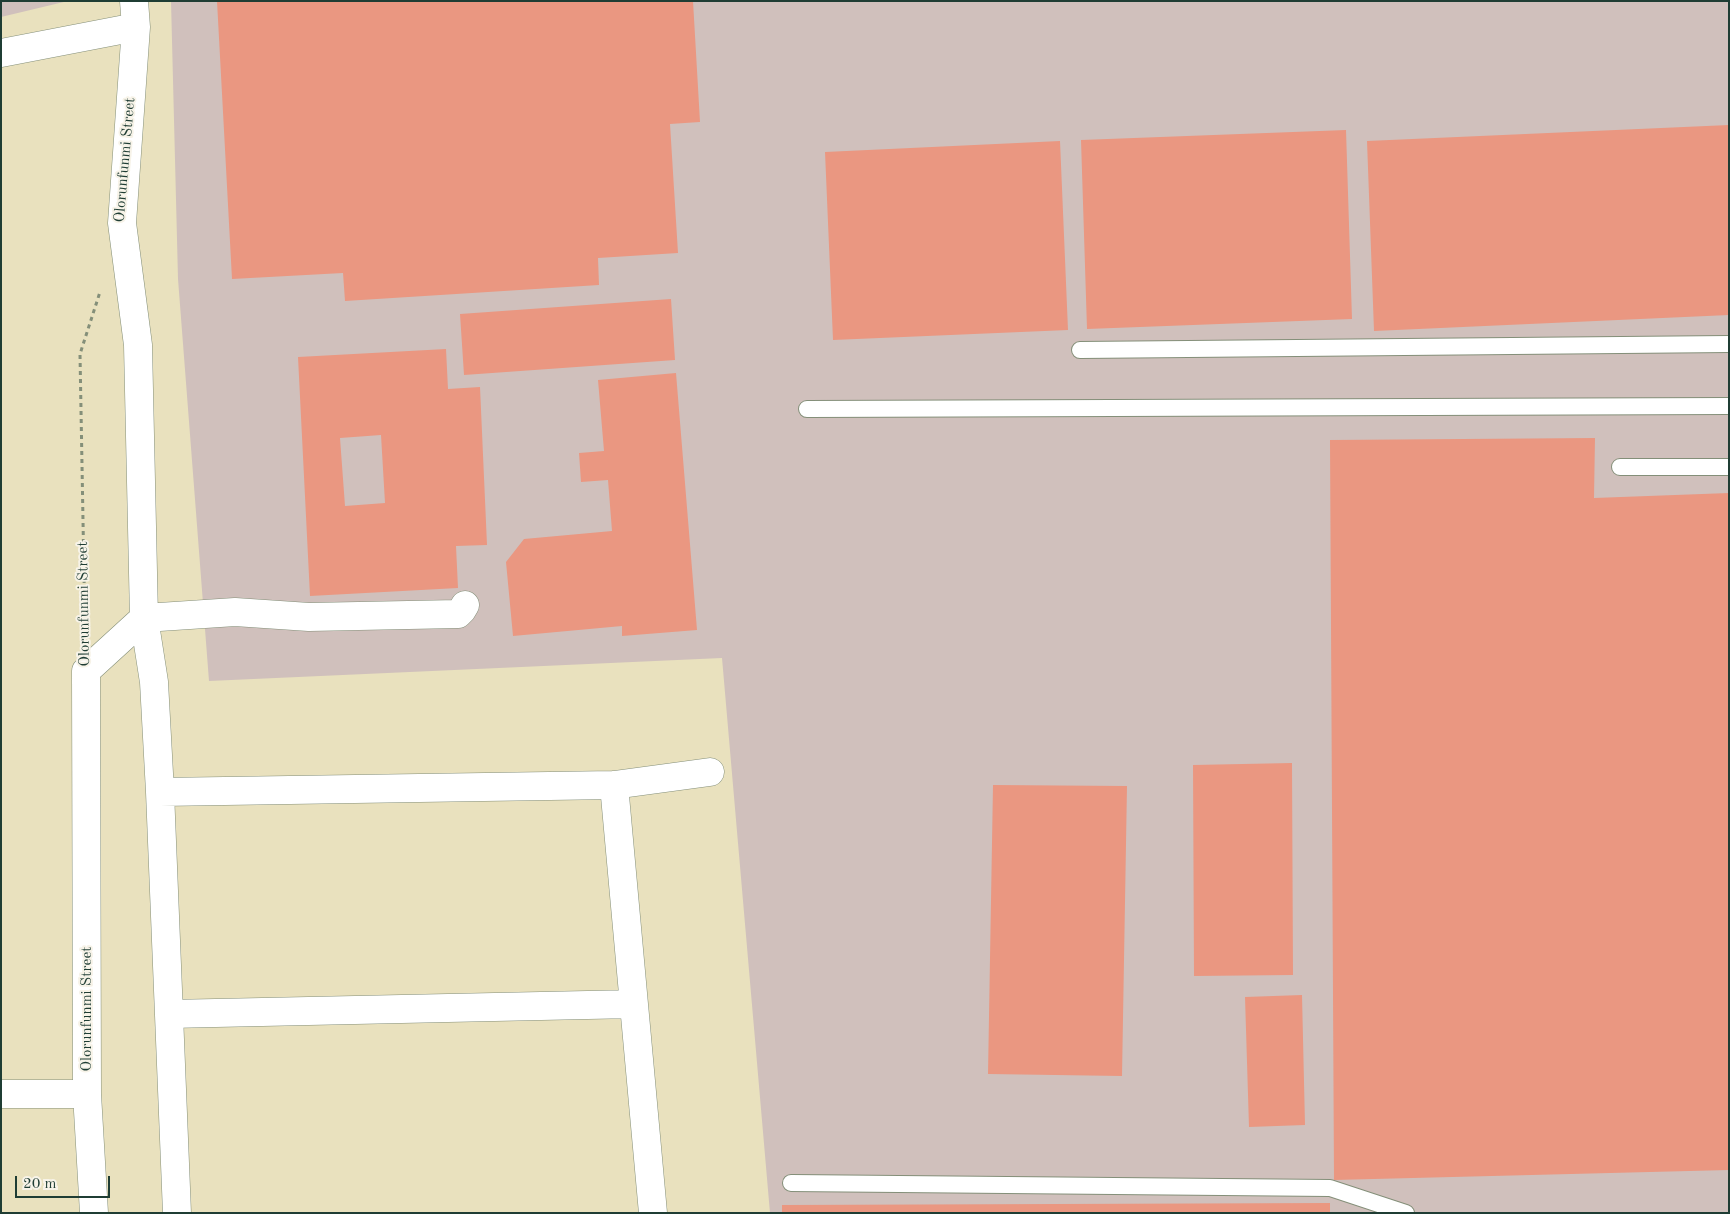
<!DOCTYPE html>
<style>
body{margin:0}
#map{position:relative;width:1730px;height:1214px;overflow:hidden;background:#e9e1be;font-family:"Old Standard TT",serif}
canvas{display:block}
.frame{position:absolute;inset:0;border:2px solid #1f3d34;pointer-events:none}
.scale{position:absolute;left:15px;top:1176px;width:95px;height:22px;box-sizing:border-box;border:2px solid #1f3d34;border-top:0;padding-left:6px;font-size:15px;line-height:18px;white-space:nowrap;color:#1f3d34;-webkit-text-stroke:4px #f7f3e8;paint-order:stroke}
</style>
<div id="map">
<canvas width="1730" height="1214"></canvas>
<div class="frame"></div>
<div class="scale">20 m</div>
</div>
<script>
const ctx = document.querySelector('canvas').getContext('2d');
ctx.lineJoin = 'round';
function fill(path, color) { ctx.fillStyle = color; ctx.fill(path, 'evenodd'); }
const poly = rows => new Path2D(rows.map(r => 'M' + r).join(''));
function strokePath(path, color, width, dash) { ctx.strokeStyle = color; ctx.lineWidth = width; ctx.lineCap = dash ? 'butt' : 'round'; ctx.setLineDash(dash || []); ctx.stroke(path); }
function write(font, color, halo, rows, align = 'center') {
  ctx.font = font + ' "Old Standard TT",serif'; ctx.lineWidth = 4; ctx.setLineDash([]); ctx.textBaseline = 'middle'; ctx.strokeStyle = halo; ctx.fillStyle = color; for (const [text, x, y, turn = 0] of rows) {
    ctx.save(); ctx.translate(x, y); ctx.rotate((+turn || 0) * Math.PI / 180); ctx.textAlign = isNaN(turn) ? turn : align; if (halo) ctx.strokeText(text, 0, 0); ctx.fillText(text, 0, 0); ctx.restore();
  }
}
const industrial = poly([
 [1,1,68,1,1,17],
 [171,1,1729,1,1729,1213,770,1213,722,658,209,681,178,279]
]);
const building = poly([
 [217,1,693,1,700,122,670,124,678,253,598,258,599,285,345,301,343,273,232,279],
 [1729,125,1729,315,1374,331,1367,141],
 [1346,130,1352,319,1087,329,1081,140],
 [1060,141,1068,330,833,340,825,152],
 [671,299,675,360,464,375,460,314],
 [446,349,448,389,480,387,487,545,456,546,458,588,310,596,298,357],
 [381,435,385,503,345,506,340,438],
 [676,373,697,630,622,636,622,626,513,636,506,562,524,539,612,531,608,480,581,482,579,453,604,451,598,380],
 [1595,438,1594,498,1729,493,1729,1170,1334,1180,1330,440],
 [1292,763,1293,975,1194,976,1193,765],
 [993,785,1127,786,1122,1076,988,1074],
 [1302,995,1305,1125,1249,1127,1245,997],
 [1330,1203,1330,1213,782,1213,782,1205]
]);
const path = poly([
 [85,631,80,354,100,292]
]);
const service = poly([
 [1080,350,1729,344],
 [807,409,1729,406],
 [1620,467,1729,467],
 [791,1183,1330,1188,1406,1213]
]);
const minor = poly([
 [134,1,136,27,122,223,138,345,144,618,154,682,160,792,177,1213],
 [1,53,136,27],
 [614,785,653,1213],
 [160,792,614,785,710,772],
 [169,1014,634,1004],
 [1,1094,87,1094],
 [94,1213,87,1094,86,671,144,618,235,612,309,617,458,614,462,610,465,605]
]);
const streetNames = [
 ["Olorunfunmi Street",125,160,-85],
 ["Olorunfunmi Street",84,604,-91],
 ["Olorunfunmi Street",87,1009,-90]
];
fill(industrial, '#d0c0bc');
fill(building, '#ea9781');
strokePath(service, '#848f79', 18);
strokePath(minor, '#848f79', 29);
strokePath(path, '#848f79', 3, [4, 4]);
strokePath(service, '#fff', 16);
strokePath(minor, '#fff', 28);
write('15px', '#1f3d34', '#f7f3e8', streetNames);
</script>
